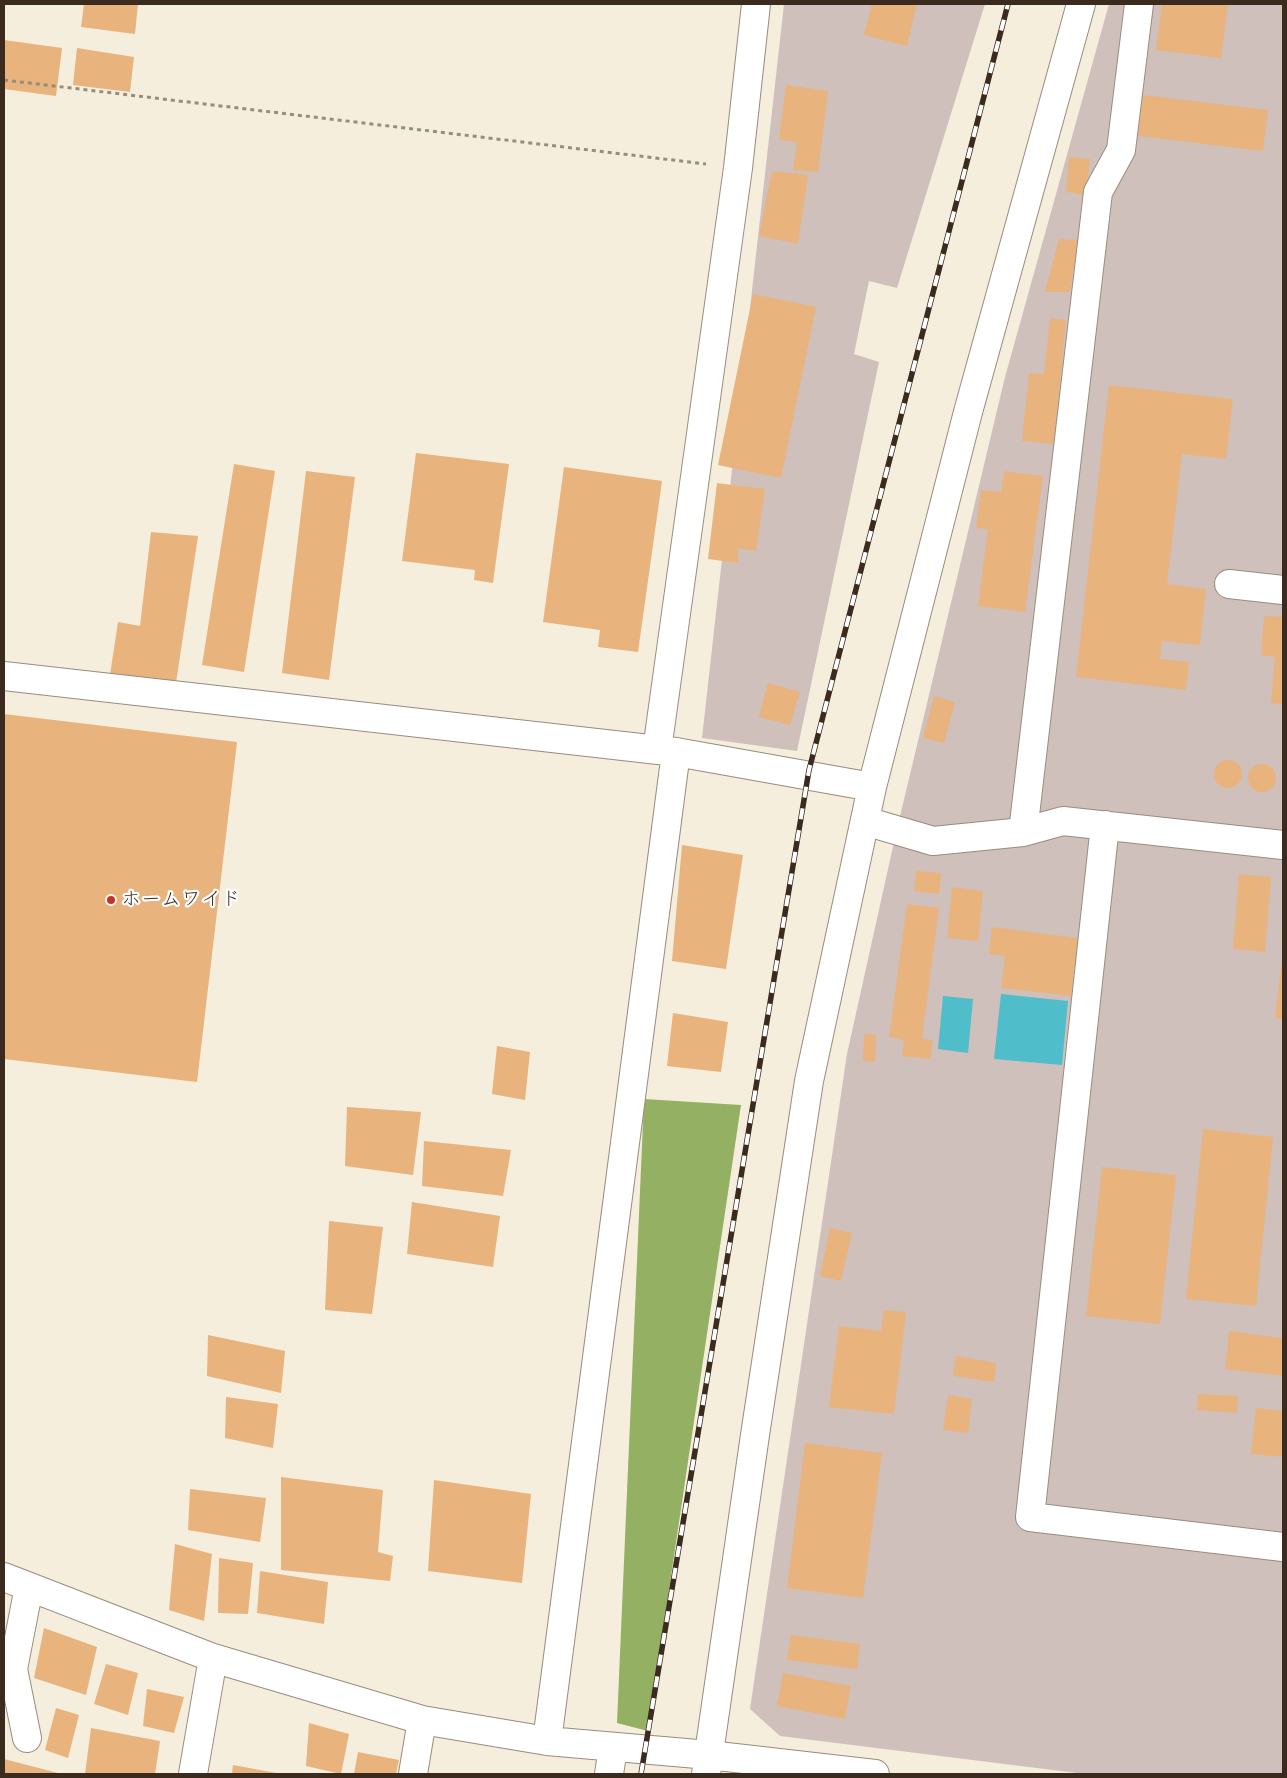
<!DOCTYPE html>
<meta charset="utf-8">
<style>
body{margin:0}
#map{position:relative;width:1287px;height:1778px;overflow:hidden;background:#f5eedd;font-family:Caveat,sans-serif}
canvas{display:block}
.frame{position:absolute;inset:0;border:5px solid #3b2a1e;pointer-events:none}
</style>
<div id="map">
<canvas width="1287" height="1778"></canvas>
<div class="frame"></div>
</div>
<script>
const ctx = document.querySelector('canvas').getContext('2d');
ctx.lineJoin = 'round';
function fill(path, color) { ctx.fillStyle = color; ctx.fill(path, 'evenodd'); }
const poly = rows => new Path2D(rows.map(r => 'M' + r).join(''));
function strokePath(path, color, width, dash) { ctx.strokeStyle = color; ctx.lineWidth = width; ctx.lineCap = dash ? 'butt' : 'round'; ctx.setLineDash(dash || []); ctx.stroke(path); }
function write(font, color, halo, rows, align = 'center') {
  ctx.font = font + ' Caveat,"Klee One",sans-serif'; ctx.lineWidth = 4.5; ctx.setLineDash([]); ctx.textBaseline = 'middle'; ctx.strokeStyle = halo; ctx.fillStyle = color; for (const [text, x, y, turn = 0] of rows) {
    ctx.save(); ctx.translate(x, y); ctx.rotate((+turn || 0) * Math.PI / 180); ctx.textAlign = isNaN(turn) ? turn : align; if (halo) ctx.strokeText(text, 0, 0); ctx.fillText(text, 0, 0); ctx.restore();
  }
}
const industrial = poly([
 [784,4,985,4,897,288,869,281,854,354,879,362,797,751,702,738],
 [1109,4,1283,4,1283,1774,1085,1774,780,1736,750,1709,847,1054,896,833,1005,377]
]);
const forest = poly([
 [644,1099,741,1105,648,1731,617,1723]
]);
const water = poly([
 [1001,994,1068,1001,1062,1065,994,1059],
 [943,996,973,999,968,1053,938,1049]
]);
const building = poly([
 [84,4,138,4,135,34,81,27],
 [872,4,917,4,907,46,864,35],
 [1162,4,1228,4,1221,58,1156,50],
 [4,40,62,48,56,96,4,89],
 [77,48,134,57,130,92,73,85],
 [786,85,828,91,818,172,793,170,797,142,779,140],
 [1143,95,1268,110,1263,151,1138,136],
 [1069,157,1090,159,1086,195,1066,192],
 [772,171,808,175,798,244,759,236],
 [1059,239,1078,240,1070,292,1045,292],
 [753,294,816,307,781,478,718,465],
 [1050,318,1066,320,1054,444,1022,441,1029,373,1044,374],
 [1109,385,1233,399,1226,459,1182,454,1167,584,1206,589,1200,645,1162,641,1160,659,1189,662,1186,690,1076,677],
 [416,453,509,464,493,583,474,580,475,570,402,561],
 [234,464,275,471,244,672,202,665],
 [564,467,662,481,638,652,598,647,600,630,543,622],
 [306,471,355,477,329,680,282,673],
 [1004,471,1043,476,1025,612,978,606,988,529,976,528,981,490,1001,492],
 [717,483,765,489,756,551,738,548,738,563,708,559],
 [151,532,198,536,176,683,110,675,118,622,140,626],
 [1264,616,1283,617,1283,704,1271,703,1275,657,1261,655],
 [768,683,800,692,790,725,759,717],
 [934,696,955,702,944,743,923,738],
 [4,714,237,742,197,1082,4,1059],
 '1214 774a14 14 0 1 1 28 0a14 14 0 1 1-28 0Z',
 '1248 778a14 14 0 1 1 28 0a14 14 0 1 1-28 0Z',
 [682,845,743,855,726,969,672,961],
 [916,871,941,873,939,894,914,891],
 [1239,874,1271,877,1265,952,1233,949],
 [952,887,983,891,978,941,947,938],
 [907,904,939,908,922,1039,933,1040,930,1059,902,1056,904,1040,889,1037],
 [992,927,1078,938,1071,996,1001,988,1005,956,989,954],
 [1282,960,1283,960,1283,1019,1275,1018],
 [673,1013,728,1022,721,1072,667,1066],
 [864,1034,876,1035,875,1062,863,1061],
 [497,1046,530,1052,525,1100,492,1094],
 [347,1107,421,1112,413,1175,345,1166],
 [1203,1129,1273,1137,1256,1306,1186,1299],
 [424,1141,511,1150,503,1196,422,1186],
 [1102,1167,1176,1175,1160,1324,1086,1316],
 [412,1202,500,1216,493,1267,407,1254],
 [329,1221,383,1227,372,1314,325,1310],
 [830,1228,852,1233,841,1281,820,1276],
 [884,1310,906,1312,894,1414,829,1407,839,1326,881,1331],
 [1229,1331,1283,1338,1283,1376,1225,1369],
 [208,1335,285,1351,281,1393,207,1376],
 [956,1356,996,1363,994,1382,953,1376],
 [1198,1394,1238,1396,1237,1413,1197,1410],
 [948,1395,972,1399,968,1433,943,1430],
 [226,1397,278,1404,273,1448,225,1438],
 [1256,1408,1283,1411,1283,1457,1251,1454],
 [805,1443,882,1453,863,1598,787,1588],
 [281,1477,383,1490,378,1552,393,1556,390,1581,281,1570],
 [434,1480,531,1494,522,1583,428,1571],
 [190,1489,266,1498,260,1542,188,1530],
 [175,1544,212,1554,204,1621,169,1610],
 [219,1558,253,1563,248,1614,218,1613],
 [260,1571,328,1582,324,1624,257,1613],
 [44,1628,97,1647,86,1695,34,1678],
 [791,1635,860,1644,857,1669,787,1660],
 [106,1664,138,1673,128,1715,94,1704],
 [783,1673,851,1686,845,1719,777,1706],
 [147,1689,184,1697,174,1733,143,1726],
 [56,1708,79,1715,68,1758,45,1750],
 [309,1723,349,1734,341,1774,306,1766],
 [91,1728,160,1741,155,1774,85,1774],
 [358,1752,399,1760,396,1774,354,1774],
 [4,1759,62,1774,4,1774],
 [233,1765,276,1773,276,1774,232,1774]
]);
const path = poly([
 [4,80,706,164]
]);
const minor = poly([
 [1229,584,1283,590],
 [4,676,676,752,872,787],
 [657,750,738,168,756,4],
 [865,821,933,841,1023,832,1063,821,1283,845],
 [1105,825,1030,1517,1283,1547],
 [1023,832,1098,192,1121,150,1139,4],
 [4,1577,213,1658,422,1720,547,1741,709,1755,875,1774],
 [27,1738,13,1669,29,1587],
 [547,1741,676,752],
 [193,1774,213,1658],
 [413,1774,422,1720],
 [609,1774,613,1748],
 [706,1774,755,1435,809,1081,872,787,968,412,1081,4]
]);
const rail = poly([
 [641,1774,809,770,1008,4]
]);
const markers = [
 [111,900,5,"#c8321e"]
];
const poiNames = [
 ["ホームワイド",121,900]
];
fill(industrial, '#cfc0bb');
fill(forest, '#94b062');
fill(water, '#50bdca');
fill(building, '#e8b37d');
strokePath(minor, '#988c7e', 30);
strokePath(path, '#988c7e', 3, [4, 4]);
strokePath(minor, '#fff', 28);
strokePath(rail, '#3b2a1e', 5.5);
strokePath(rail, '#fff', 4, [11]);
for (const [x, y, r, color] of markers) { const dot = new Path2D(); dot.arc(x, y, r, 0, 2 * Math.PI); ctx.fillStyle = color; ctx.fill(dot); strokePath(dot, '#fff', 2); }
write('20px', '#3b2a1e', '#fff', poiNames, 'left');
</script>
